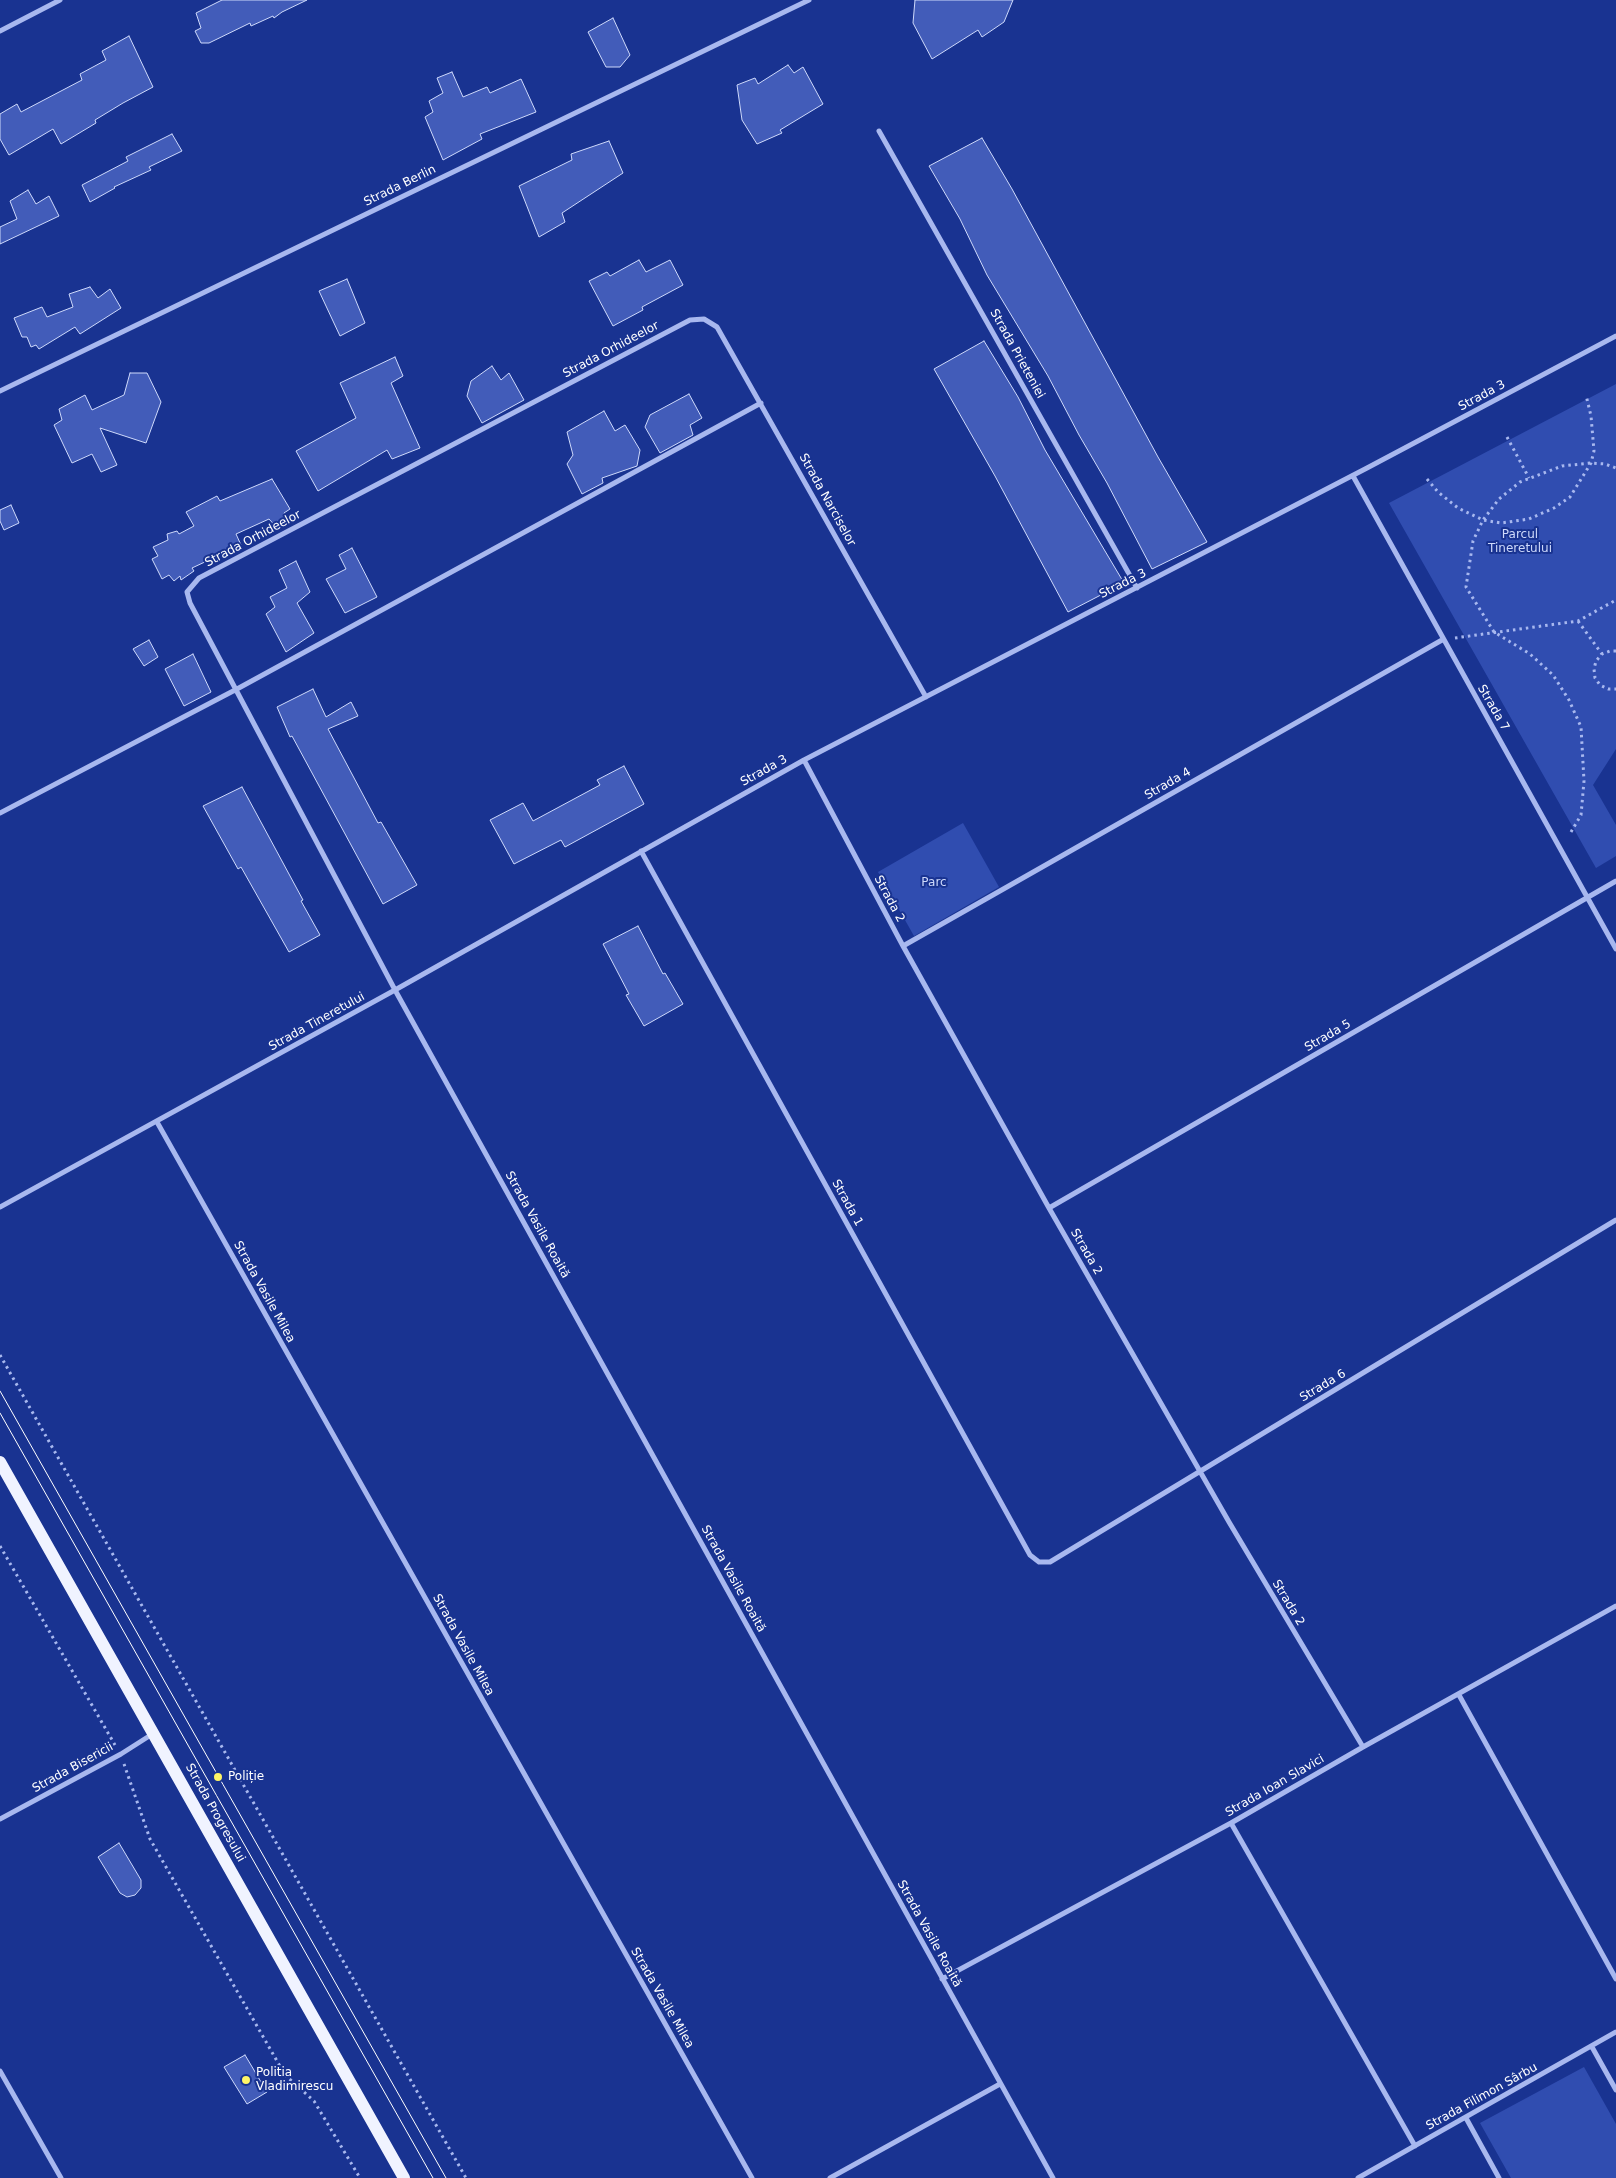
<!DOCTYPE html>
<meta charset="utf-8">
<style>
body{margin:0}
canvas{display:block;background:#193391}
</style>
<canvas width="1616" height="2178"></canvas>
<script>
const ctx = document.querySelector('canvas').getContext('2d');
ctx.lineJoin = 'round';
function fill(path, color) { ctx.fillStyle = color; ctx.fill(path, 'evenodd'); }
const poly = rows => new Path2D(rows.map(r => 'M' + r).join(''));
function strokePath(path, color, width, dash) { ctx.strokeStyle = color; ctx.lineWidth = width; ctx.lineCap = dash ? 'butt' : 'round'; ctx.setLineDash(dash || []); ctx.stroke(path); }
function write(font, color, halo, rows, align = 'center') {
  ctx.font = font + ' "DejaVu Sans",sans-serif'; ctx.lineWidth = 4; ctx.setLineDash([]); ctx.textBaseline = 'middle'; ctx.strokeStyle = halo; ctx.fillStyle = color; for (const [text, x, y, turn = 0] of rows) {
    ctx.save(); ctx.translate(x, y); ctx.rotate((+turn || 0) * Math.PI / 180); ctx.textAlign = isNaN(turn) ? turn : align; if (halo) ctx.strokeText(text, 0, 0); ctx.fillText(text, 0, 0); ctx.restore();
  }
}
const green = poly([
 [1616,384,1616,749,1593,785,1616,825,1616,856,1596,868,1389,503],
 [963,823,999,887,914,936,878,872],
 [1584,2067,1616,2124,1616,2178,1511,2178,1480,2123]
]);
const building = poly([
 [222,0,307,0,282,12,274,18,273,16,251,26,250,23,209,43,201,43,195,31,201,28,196,13,222,0],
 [915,0,1013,0,1004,22,982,37,978,30,932,59,913,23,915,0],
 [613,18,630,55,620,67,606,67,588,32,613,18],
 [129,36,153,87,123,103,95,120,96,123,61,144,53,129,9,155,0,139,0,114,17,104,21,112,82,80,80,74,106,60,102,51,129,36],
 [788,65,794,73,803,67,823,104,780,130,782,133,757,144,742,120,737,85,755,78,758,84,788,65],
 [452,72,463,97,487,87,490,93,521,79,536,112,480,134,482,139,443,160,425,117,433,112,429,101,443,93,437,78,452,72],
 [172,134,182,151,149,167,151,170,114,187,115,188,90,202,82,185,128,161,126,157,172,134],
 [982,138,1012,189,1158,457,1207,542,1152,569,1107,483,1079,435,1048,376,987,275,960,219,929,166,982,138],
 [609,141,623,173,562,213,565,222,539,237,519,186,572,160,571,154,609,141],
 [28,190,36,204,49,196,59,216,0,244,0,227,17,219,10,201,28,190],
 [639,260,646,272,670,260,683,285,642,307,643,310,613,326,589,281,607,272,610,276,639,260],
 [347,279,365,323,340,336,319,291,347,279],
 [90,287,98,298,110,289,121,308,80,334,75,327,39,349,36,345,31,347,27,337,22,337,14,318,42,307,47,317,73,307,69,294,90,287],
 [984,341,1018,397,1045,450,1124,583,1068,612,995,476,934,369,984,341],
 [395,357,403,376,391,383,420,448,392,459,387,450,318,491,296,451,356,418,340,383,395,357],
 [492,366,501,380,509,373,524,400,482,423,467,396,471,381,492,366],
 [130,373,147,373,161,402,146,443,100,428,117,465,101,472,92,454,72,463,54,425,62,420,59,409,85,395,92,410,124,395,130,373],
 [689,394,702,418,690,425,693,435,660,453,645,427,650,415,689,394],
 [604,411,615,431,625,425,640,450,637,466,602,478,603,483,582,494,567,464,573,455,567,432,604,411],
 [272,479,290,509,284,513,288,520,278,529,269,519,236,534,241,545,192,568,194,571,181,580,180,576,174,581,169,575,162,579,152,559,158,556,153,547,168,540,167,534,177,531,179,534,194,526,186,512,217,496,220,501,272,479],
 [11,505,19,523,4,530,0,521,0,510,11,505],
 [352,548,377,597,345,613,326,579,346,569,339,555,352,548],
 [296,561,310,592,297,603,314,633,286,652,266,614,275,607,270,597,287,588,279,570,296,561],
 [149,640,158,657,144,666,133,649,149,640],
 [193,654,211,692,184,706,165,669,193,654],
 [313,689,326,717,351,702,358,716,328,729,378,823,381,822,417,885,383,904,292,736,290,737,277,707,313,689],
 [624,766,644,804,565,847,561,840,514,864,490,820,523,803,533,821,600,785,597,780,624,766],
 [242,787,303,900,301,901,320,935,289,952,241,867,238,869,203,806,242,787],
 [638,926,663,974,665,973,683,1004,644,1026,626,995,629,994,603,944,638,926],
 [119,1843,141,1880,141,1888,135,1895,127,1897,120,1893,98,1857,119,1843],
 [245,2055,267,2092,247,2104,224,2067,245,2055]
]);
const path = poly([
 [1507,437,1529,478],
 [1427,479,1438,492,1458,508,1483,520,1501,523,1529,519,1554,508,1570,497,1591,463,1594,451,1591,416,1586,395],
 [1578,621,1602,654],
 [1455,638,1578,621,1616,600],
 [1616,651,1610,651,1602,654,1596,661,1594,669,1595,678,1600,685,1608,689,1616,689],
 [1571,832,1581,815,1584,781,1581,727,1569,700,1553,675,1530,654,1494,632,1466,587,1473,541,1483,520,1499,499,1520,482,1562,466,1591,463,1605,464,1616,468],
 [0,1355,466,2178],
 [0,1546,115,1745],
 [124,1764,150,1839,285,2075,314,2101,360,2178]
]);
const street = poly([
 [0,31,60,0],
 [879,131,1137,588],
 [0,391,809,0],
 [1353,476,1616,949],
 [926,697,717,327,704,319,690,320,199,578,187,592,190,603,395,990,1053,2178],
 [804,760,903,946,1049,1208,1229,1522,1363,1747],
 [0,813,237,689,761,403],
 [641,851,1030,1555,1039,1562,1050,1562,1616,1220],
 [903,946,1442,640],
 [157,1122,752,2178],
 [0,1207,395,990,804,760,1367,468,1616,336],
 [1049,1208,1616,881],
 [1459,1695,1616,1979],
 [0,1819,121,1754,154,1733],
 [1231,1823,1415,2146],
 [942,1979,1231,1823,1363,1747,1616,1606],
 [1592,2047,1616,2090],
 [0,2071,61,2178],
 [1466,2118,1499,2178],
 [830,2178,1000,2084],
 [1358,2178,1616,2032]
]);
const primary = poly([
 [0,1462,404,2178]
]);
const tram = poly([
 [0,1391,446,2178],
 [0,1413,433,2178]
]);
const markers = [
 [218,1777,5,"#fff566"],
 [246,2080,5,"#fff566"]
];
const streetNames = [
 ["Strada Berlin",400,186,-26],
 ["Strada Orhideelor",611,350,-28],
 ["Strada Prieteniei",1017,354,61],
 ["Strada 3",1482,396,-28],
 ["Strada Narciselor",827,500,61],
 ["Strada Orhideelor",253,539,-28],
 ["Strada 3",1123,584,-27],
 ["Strada 7",1493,708,60],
 ["Strada 3",764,771,-29],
 ["Strada 4",1168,784,-30],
 ["Strada 2",889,899,62],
 ["Strada Tineretului",317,1022,-29],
 ["Strada 5",1328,1036,-30],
 ["Strada 1",847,1203,61],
 ["Strada Vasile Roaită",537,1225,61],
 ["Strada 2",1086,1252,60],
 ["Strada Vasile Milea",264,1292,61],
 ["Strada 6",1323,1386,-31],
 ["Strada Vasile Roaită",733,1579,61],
 ["Strada 2",1288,1603,59],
 ["Strada Vasile Milea",463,1645,61],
 ["Strada Bisericii",73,1768,-29],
 ["Strada Ioan Slavici",1275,1786,-30],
 ["Strada Progresului",215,1813,61],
 ["Strada Vasile Roaită",929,1934,61],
 ["Strada Vasile Milea",662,1998,60],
 ["Strada Filimon Sârbu",1482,2097,-29]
];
const parkNames = [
 ["Parcul",1520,535],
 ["Tineretului",1520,549],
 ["Parc",934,883]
];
const poiNames = [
 ["Poliție",228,1777],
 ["Politia",256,2073],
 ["Vladimirescu",256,2087]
];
fill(green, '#304db0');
fill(building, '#425cb9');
strokePath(building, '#ced9fb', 1);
strokePath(path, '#a8b8ef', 3, [2.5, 4]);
strokePath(street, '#a8b8ef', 5);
strokePath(primary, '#f0f3ff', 12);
strokePath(tram, '#fff', 1);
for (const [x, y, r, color] of markers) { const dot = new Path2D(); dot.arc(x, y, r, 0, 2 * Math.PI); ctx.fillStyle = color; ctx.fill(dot); strokePath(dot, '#193391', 2); }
write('12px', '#fff', '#193391', streetNames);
write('12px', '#ced9fb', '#193391', parkNames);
write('12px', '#fff', '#193391', poiNames, 'left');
</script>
